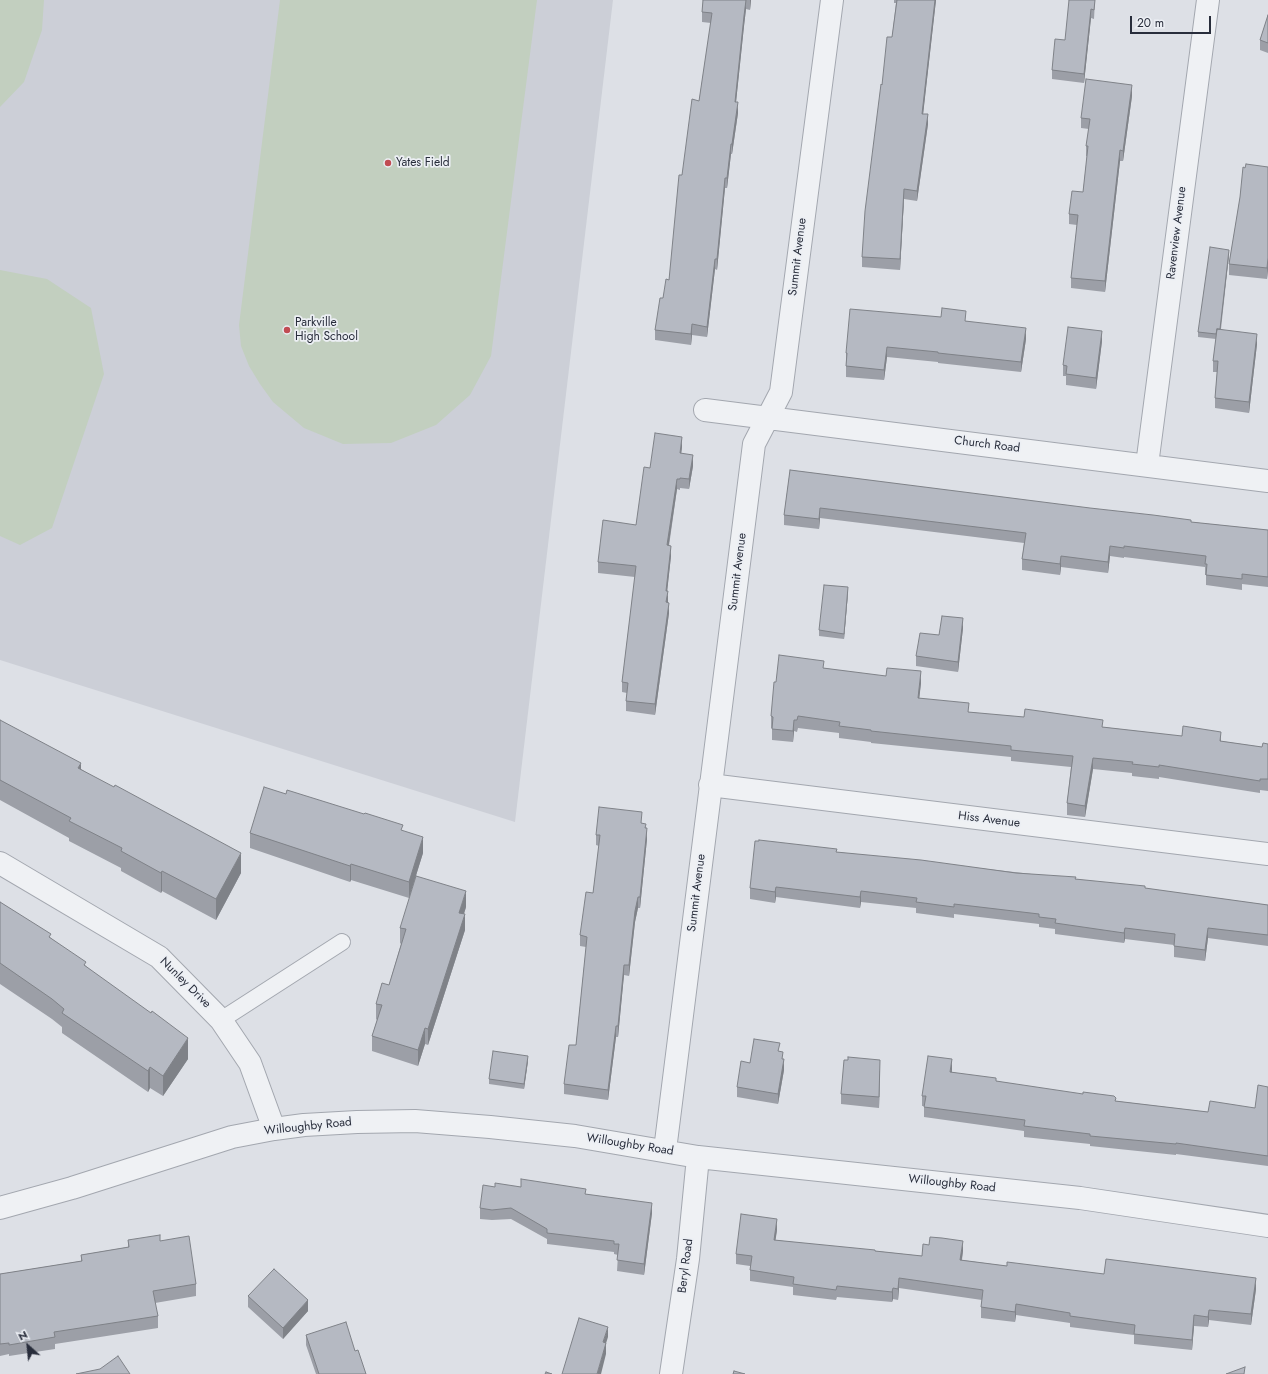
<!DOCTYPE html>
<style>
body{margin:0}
#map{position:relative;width:1268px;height:1374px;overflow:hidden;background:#dde0e6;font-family:Jost,sans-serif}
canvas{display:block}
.north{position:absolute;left:8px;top:1326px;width:40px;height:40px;-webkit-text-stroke:3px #eceff4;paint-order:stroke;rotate:333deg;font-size:11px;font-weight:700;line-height:16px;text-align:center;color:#282d3b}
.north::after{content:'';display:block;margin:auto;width:14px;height:18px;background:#282d3b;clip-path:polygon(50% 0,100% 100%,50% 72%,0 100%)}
.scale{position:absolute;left:1130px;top:16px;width:81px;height:18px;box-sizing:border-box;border:2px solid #282d3b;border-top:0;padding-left:5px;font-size:12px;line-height:14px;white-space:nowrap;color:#282d3b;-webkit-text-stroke:3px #eceff4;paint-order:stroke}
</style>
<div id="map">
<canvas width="1268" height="1374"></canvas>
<div class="north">N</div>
<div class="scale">20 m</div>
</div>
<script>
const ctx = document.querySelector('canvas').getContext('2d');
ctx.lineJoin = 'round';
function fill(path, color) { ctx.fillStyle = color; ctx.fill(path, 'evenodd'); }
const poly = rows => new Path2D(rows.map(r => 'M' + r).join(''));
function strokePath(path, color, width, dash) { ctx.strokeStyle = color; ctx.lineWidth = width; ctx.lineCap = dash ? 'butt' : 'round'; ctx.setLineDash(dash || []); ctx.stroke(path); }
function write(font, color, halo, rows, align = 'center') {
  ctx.font = font + ' Jost,sans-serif'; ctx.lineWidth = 3.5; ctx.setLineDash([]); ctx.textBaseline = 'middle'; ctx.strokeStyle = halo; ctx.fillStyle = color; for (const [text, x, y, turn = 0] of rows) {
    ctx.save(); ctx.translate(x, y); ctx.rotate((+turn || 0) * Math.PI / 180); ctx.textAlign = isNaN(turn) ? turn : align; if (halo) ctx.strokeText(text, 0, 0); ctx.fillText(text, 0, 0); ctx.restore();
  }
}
const built = poly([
 [0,0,613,0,515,822,0,660]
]);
const green = poly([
 [0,0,44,0,42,30,24,82,0,107],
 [280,0,537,0,491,356,470,395,436,425,391,443,343,444,304,428,273,402,260,384,249,366,241,346,239,325],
 [0,270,47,279,91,308,104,374,52,528,20,545,0,536]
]);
const service = poly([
 [221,1020,342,942]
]);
const minor = poly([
 [705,410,1268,481],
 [1147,465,1208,0],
 [710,785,1268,854],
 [0,863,159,957,221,1020,250,1063,274,1129],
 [665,1150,754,444,781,392,832,0],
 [0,1208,72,1188,232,1137,274,1129,304,1125,357,1122,415,1121,490,1127,575,1136,698,1157,1080,1198,1268,1226],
 [671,1374,688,1259,698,1157]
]);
const wall = poly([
 [703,0,751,0,750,10,746,9,744,26,736,102,738,113,732,154,731,154,727,188,725,188,717,270,715,269,707,337,692,335,691,345,655,340,655,330,663,298,669,280,682,175,699,101,711,23,702,22,702,12],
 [894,0,936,0,923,114,928,124,917,201,904,199,900,270,862,267,862,257,882,85,892,37,896,3,894,3],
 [1095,0,1094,19,1091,18,1084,83,1052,79,1052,70,1065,40],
 [1268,15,1268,53,1260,50,1260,40],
 [1132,96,1123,161,1120,161,1105,292,1071,288,1071,278,1077,225,1069,224,1069,214,1083,192,1087,156,1086,156,1086,146,1089,129,1081,128,1081,118],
 [1268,167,1268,268,1267,279,1229,275,1229,264,1245,168],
 [1229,255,1221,329,1257,344,1249,413,1215,408,1215,398,1217,372,1213,372,1213,361,1216,339,1198,337,1198,332],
 [966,321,1026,339,1021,372,938,363,938,362,887,357,884,380,846,377,846,353],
 [1102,341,1096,389,1066,385,1066,376,1063,376,1063,365],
 [682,447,681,453,693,466,689,489,680,488,680,490,677,489,669,546,671,556,667,591,667,603,669,613,655,715,626,711,626,701,627,693,622,692,622,682,635,577,598,573,598,562,636,525,650,468],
 [790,470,1191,522,1268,530,1268,587,1242,584,1242,590,1206,585,1206,575,1205,575,1205,567,1124,557,1124,558,1110,556,1108,573,1061,567,1060,575,1022,570,1022,559,1024,543,820,518,819,529,784,525,784,515],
 [848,593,844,639,819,636,819,630],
 [963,628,958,672,916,666,916,656,939,635],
 [824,668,921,683,919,698,969,712,1103,727,1221,741,1262,747,1268,744,1268,791,1260,790,1260,793,1159,777,1159,779,1132,776,1132,773,1093,769,1085,817,1067,815,1067,803,1071,767,1011,761,1011,757,871,743,871,742,839,738,839,733,798,728,797,732,794,731,793,742,772,740,772,728,771,728,771,716,776,682],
 [0,720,81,769,241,873,216,920,162,891,161,893,121,871,121,868,69,841,69,838,0,800],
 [642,823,646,828,647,839,640,908,638,908,635,922,629,976,624,975,618,1037,616,1037,608,1100,564,1094,564,1084,576,1045,586,947,580,946,580,935,593,893,599,846,596,845,596,835],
 [403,831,423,853,409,898,351,880,350,882,250,848,250,833],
 [837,852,1076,879,1268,905,1268,946,1208,938,1205,961,1174,957,1174,945,1125,939,1124,943,1055,934,1055,929,1039,927,1039,924,954,914,954,918,916,913,916,908,861,902,860,908,776,897,775,903,750,899,750,888],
 [0,902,51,938,86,966,188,1059,163,1096,150,1088,148,1092,62,1033,62,1027,52,1019,0,984],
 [466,907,464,914,465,930,428,1045,425,1044,418,1066,372,1051,372,1036,377,1020,376,1019,376,1004,389,985,401,944,400,943,400,928],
 [780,1051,784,1070,778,1104,737,1097,737,1087,750,1063],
 [848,1060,880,1071,879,1108,841,1104,841,1094],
 [528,1061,524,1089,489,1084,489,1079],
 [952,1070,952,1072,996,1081,1116,1101,1208,1112,1255,1108,1268,1087,1268,1166,1176,1154,1176,1155,1090,1146,1090,1144,1024,1137,1024,1131,924,1117,924,1106,922,1106,922,1096],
 [521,1187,586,1194,652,1213,644,1275,617,1271,618,1255,614,1254,614,1252,547,1244,547,1239,511,1219,492,1220,480,1219,480,1208],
 [777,1230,775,1240,922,1256,963,1251,962,1260,1007,1266,1256,1289,1251,1325,1209,1320,1208,1327,1194,1326,1192,1350,1134,1344,1134,1335,1070,1327,1070,1323,1016,1315,1015,1322,981,1318,981,1307,982,1300,899,1288,898,1300,893,1299,892,1302,837,1297,836,1300,793,1295,793,1287,750,1281,750,1266,736,1264,736,1254],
 [128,1240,160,1241,196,1284,196,1296,155,1303,158,1316,158,1328,55,1344,55,1349,9,1356,9,1354,0,1356,0,1274,81,1261,81,1255,128,1247],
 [248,1296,308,1311,283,1339,248,1307],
 [306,1335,355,1351,366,1374,316,1374,306,1345]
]);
const shadedWall = poly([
 [746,0,746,9,744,26,735,112,735,102,744,16],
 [750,0,751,0,750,10],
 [935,0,936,0,922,124,922,114],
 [1091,9,1091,18,1084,83,1084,74],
 [1132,85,1132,96,1123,161,1123,151],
 [738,102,738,113,732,154,732,144],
 [928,114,928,124,917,201,917,191],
 [731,144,731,154,727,188,727,178],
 [1120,150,1120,161,1105,292,1105,281],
 [725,178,725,188,717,270,717,259],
 [904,189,904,199,900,270,900,259],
 [1229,250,1229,255,1219,339,1219,334],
 [1268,258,1268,268,1267,279,1267,268],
 [715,259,715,269,707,337,707,327],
 [692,324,692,335,691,345,691,334],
 [1026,328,1026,339,1021,372,1021,362],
 [1102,331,1102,341,1096,389,1096,378],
 [1257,334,1257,344,1249,413,1249,402],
 [887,347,887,357,884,380,884,370],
 [682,437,682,447,680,464,680,453],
 [693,455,693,466,689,489,689,479],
 [677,479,677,489,667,556,667,545],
 [820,508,820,518,819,529,819,519],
 [671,546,671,556,666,602,666,591],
 [1110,546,1110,556,1108,573,1108,562],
 [1061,556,1061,567,1060,575,1060,564],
 [848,587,848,593,844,639,844,634],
 [668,591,668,602,666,613,666,602],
 [669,603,669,613,655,715,655,704],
 [963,618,963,628,958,672,958,662],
 [921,671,921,683,918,710,918,698],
 [794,720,794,731,793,742,793,731],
 [1221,732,1221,743,1220,741],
 [1093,758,1093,769,1085,817,1085,806],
 [81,763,81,783,78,768],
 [647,828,647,839,640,908,640,897],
 [423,837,423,853,409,898,409,882],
 [241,853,241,873,216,920,216,899],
 [351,864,351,880,350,882,350,866],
 [162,871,162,891,161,893,161,873],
 [776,887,776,897,775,903,775,892],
 [466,891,466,907,459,929,459,913],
 [861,891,861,902,860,908,860,897],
 [638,897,638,908,635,922,629,976,629,965,635,911],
 [465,914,465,930,428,1045,428,1029],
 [1125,928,1125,939,1124,943,1124,933],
 [1208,928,1208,938,1205,961,1205,950],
 [624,965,624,975,618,1037,618,1026],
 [616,1026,616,1037,608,1100,608,1090],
 [425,1028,425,1044,418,1066,418,1050],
 [188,1038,188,1059,163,1096,163,1076],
 [528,1056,528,1061,524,1089,524,1084],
 [784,1059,784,1070,778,1104,778,1094],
 [952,1059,952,1070,950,1082,950,1072],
 [880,1060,880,1071,879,1108,879,1097],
 [150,1067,150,1088,148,1092,148,1071],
 [652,1203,652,1213,644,1275,644,1264],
 [777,1219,777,1230,774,1251,774,1240],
 [963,1241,963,1251,960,1270,960,1260],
 [899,1278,899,1288,898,1300,898,1289],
 [1256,1278,1256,1289,1251,1325,1251,1314],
 [893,1288,893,1299,892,1302,892,1292],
 [308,1300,308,1311,283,1339,283,1328],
 [1016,1304,1016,1315,1015,1322,1015,1312],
 [1209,1310,1209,1320,1208,1327,1208,1317],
 [1194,1315,1194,1326,1192,1350,1192,1340],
 [608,1327,608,1337,603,1353,603,1342],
 [606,1343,606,1354,601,1374,597,1374]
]);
const building = poly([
 [703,0,746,0,744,16,735,102,738,102,732,144,731,144,727,178,725,178,717,259,715,259,707,327,692,324,691,334,655,330,660,298,663,298,666,279,669,280,679,175,682,175,692,99,699,101,712,13,702,12,703,0],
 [897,0,935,0,922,114,928,114,917,191,904,189,900,259,862,257,865,211,881,84,882,85,887,37,892,37,897,0],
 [1069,0,1095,0,1094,10,1091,9,1084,74,1052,70,1055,39,1065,40,1069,0],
 [1268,15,1268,43,1260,40,1268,15],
 [1086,79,1132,85,1123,151,1120,150,1105,281,1071,278,1078,215,1069,214,1072,191,1083,192,1088,146,1086,146,1090,119,1081,118,1086,79],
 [1246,164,1268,167,1268,258,1267,268,1229,264,1240,197,1243,167,1245,168,1246,164],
 [1210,247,1229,250,1220,329,1217,329,1216,334,1198,332,1210,247],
 [942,308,966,311,965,321,1026,328,1021,362,938,353,938,352,887,347,884,370,846,366,847,353,846,353,850,309,941,317,942,308],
 [1068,327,1102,331,1096,378,1066,374,1067,366,1063,365,1068,327],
 [1217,329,1257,334,1249,402,1215,398,1218,361,1213,361,1217,329],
 [655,433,682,437,680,453,693,455,689,479,680,478,680,479,677,479,667,545,671,546,666,591,668,591,666,602,669,603,655,704,626,701,628,683,622,682,636,566,598,562,603,520,636,525,644,467,650,468,655,433],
 [790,470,1090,508,1153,515,1191,520,1191,522,1268,530,1268,577,1242,574,1242,579,1206,575,1207,564,1205,564,1206,556,1124,546,1124,548,1110,546,1108,562,1061,556,1060,564,1022,559,1026,533,820,508,819,519,784,515,790,470],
 [824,585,848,587,844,634,819,630,824,585],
 [942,616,963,618,958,662,916,656,920,633,939,635,942,616],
 [779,655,824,661,823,668,886,676,887,668,921,671,918,698,969,703,968,712,1024,717,1025,709,1103,720,1102,727,1182,736,1183,726,1221,732,1220,741,1262,747,1263,743,1268,744,1268,779,1260,779,1260,781,1159,765,1159,767,1132,764,1133,762,1093,758,1085,806,1067,803,1073,756,1011,750,1011,746,871,731,871,730,839,726,840,722,798,716,797,720,794,720,793,731,772,729,773,717,771,716,774,682,776,682,779,655],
 [0,720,81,763,78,768,114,787,115,785,241,853,216,899,162,871,161,873,121,851,122,848,69,821,71,818,0,780,0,720],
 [264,787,286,794,287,790,364,814,365,813,403,825,401,830,423,837,409,882,351,864,350,866,250,833,264,787],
 [599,807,642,812,641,823,646,824,645,828,647,828,640,897,638,897,635,911,629,965,624,965,618,1026,616,1026,608,1090,564,1084,569,1045,576,1045,587,937,580,935,586,892,593,893,600,835,596,835,599,807],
 [759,840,837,849,836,852,921,860,1016,873,1076,877,1075,879,1145,886,1145,888,1268,905,1268,935,1208,928,1205,950,1174,946,1175,934,1125,928,1124,933,1055,923,1056,919,1039,917,1039,914,954,904,954,907,916,902,917,898,861,891,860,897,776,887,775,892,750,888,755,841,759,841,759,840],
 [416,876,466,891,459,913,465,914,428,1029,425,1028,418,1050,372,1036,382,1005,376,1004,382,983,389,985,406,929,400,928,416,876],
 [0,902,51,934,49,937,86,962,84,965,151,1013,152,1011,188,1038,163,1076,150,1067,148,1071,62,1013,64,1009,52,999,0,963,0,902],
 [754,1039,780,1043,778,1051,783,1052,782,1059,784,1059,778,1094,737,1087,741,1061,750,1063,754,1039],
 [493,1051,528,1056,524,1084,489,1079,493,1051],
 [928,1056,952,1059,950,1072,996,1078,996,1081,1083,1094,1083,1092,1114,1096,1116,1098,1115,1101,1208,1112,1210,1101,1255,1108,1258,1085,1268,1087,1268,1156,1176,1143,1176,1144,1090,1136,1090,1134,1024,1126,1025,1120,924,1107,926,1096,922,1096,928,1056],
 [848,1057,880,1060,879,1097,841,1094,844,1060,848,1060,848,1057],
 [521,1179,586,1189,585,1194,652,1203,644,1264,617,1260,619,1244,614,1244,614,1241,547,1233,547,1229,511,1208,492,1210,480,1208,483,1185,495,1187,495,1183,521,1187,521,1179],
 [741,1214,777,1219,774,1240,875,1250,875,1251,922,1256,923,1244,929,1245,930,1237,942,1238,963,1241,960,1260,1007,1266,1007,1262,1104,1274,1106,1259,1256,1278,1251,1314,1209,1310,1208,1317,1194,1315,1192,1340,1134,1334,1135,1325,1070,1316,1070,1313,1016,1304,1015,1312,981,1307,983,1290,899,1278,898,1289,893,1288,892,1292,837,1286,836,1290,793,1284,794,1277,750,1270,752,1256,736,1254,741,1214],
 [160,1235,160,1241,189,1236,196,1284,153,1291,158,1316,54,1332,55,1337,9,1345,9,1343,0,1344,0,1274,82,1261,81,1255,129,1247,128,1240,160,1235],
 [274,1269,308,1300,283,1328,248,1296,274,1269],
 [579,1318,608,1327,603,1342,606,1343,597,1374,562,1374,579,1318],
 [346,1322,355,1351,358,1350,366,1374,319,1374,306,1335,346,1322],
 [118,1356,130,1374,76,1374,100,1369,118,1356],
 [1245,1367,1244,1374,1226,1374,1245,1367],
 [734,1371,745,1374,733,1374,734,1371],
 [546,1372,552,1374,545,1374,546,1372]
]);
const markers = [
 [388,163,4,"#c14c52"],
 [287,330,4,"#c14c52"]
];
const poiNames = [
 ["Yates Field",396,163],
 ["Parkville",295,323],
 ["High School",295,337]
];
const streetNames = [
 ["Ravenview Avenue",1177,233,-83],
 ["Summit Avenue",798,257,-83],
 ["Church Road",987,445,7],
 ["Summit Avenue",738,572,-83],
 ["Hiss Avenue",989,820,7],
 ["Summit Avenue",697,893,-83],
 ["Nunley Drive",185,983,45],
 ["Willoughby Road",308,1127,-6],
 ["Willoughby Road",630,1145,9],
 ["Willoughby Road",952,1184,6],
 ["Beryl Road",686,1266,-83]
];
fill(built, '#cccfd7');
fill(green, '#c2cfbf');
strokePath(service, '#a3a7af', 18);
strokePath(minor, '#a3a7af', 24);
strokePath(service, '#eff1f4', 16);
strokePath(minor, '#eff1f4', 22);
fill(wall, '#9c9fa7');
fill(shadedWall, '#7f8288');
fill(building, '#b5b9c2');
strokePath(building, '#7f8288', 1);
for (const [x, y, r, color] of markers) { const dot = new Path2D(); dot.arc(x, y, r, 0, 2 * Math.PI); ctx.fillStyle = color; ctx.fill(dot); strokePath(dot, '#eceff4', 1.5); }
write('12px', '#282d3b', '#eceff4', poiNames, 'left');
write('12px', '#282d3b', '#eceff4', streetNames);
</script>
